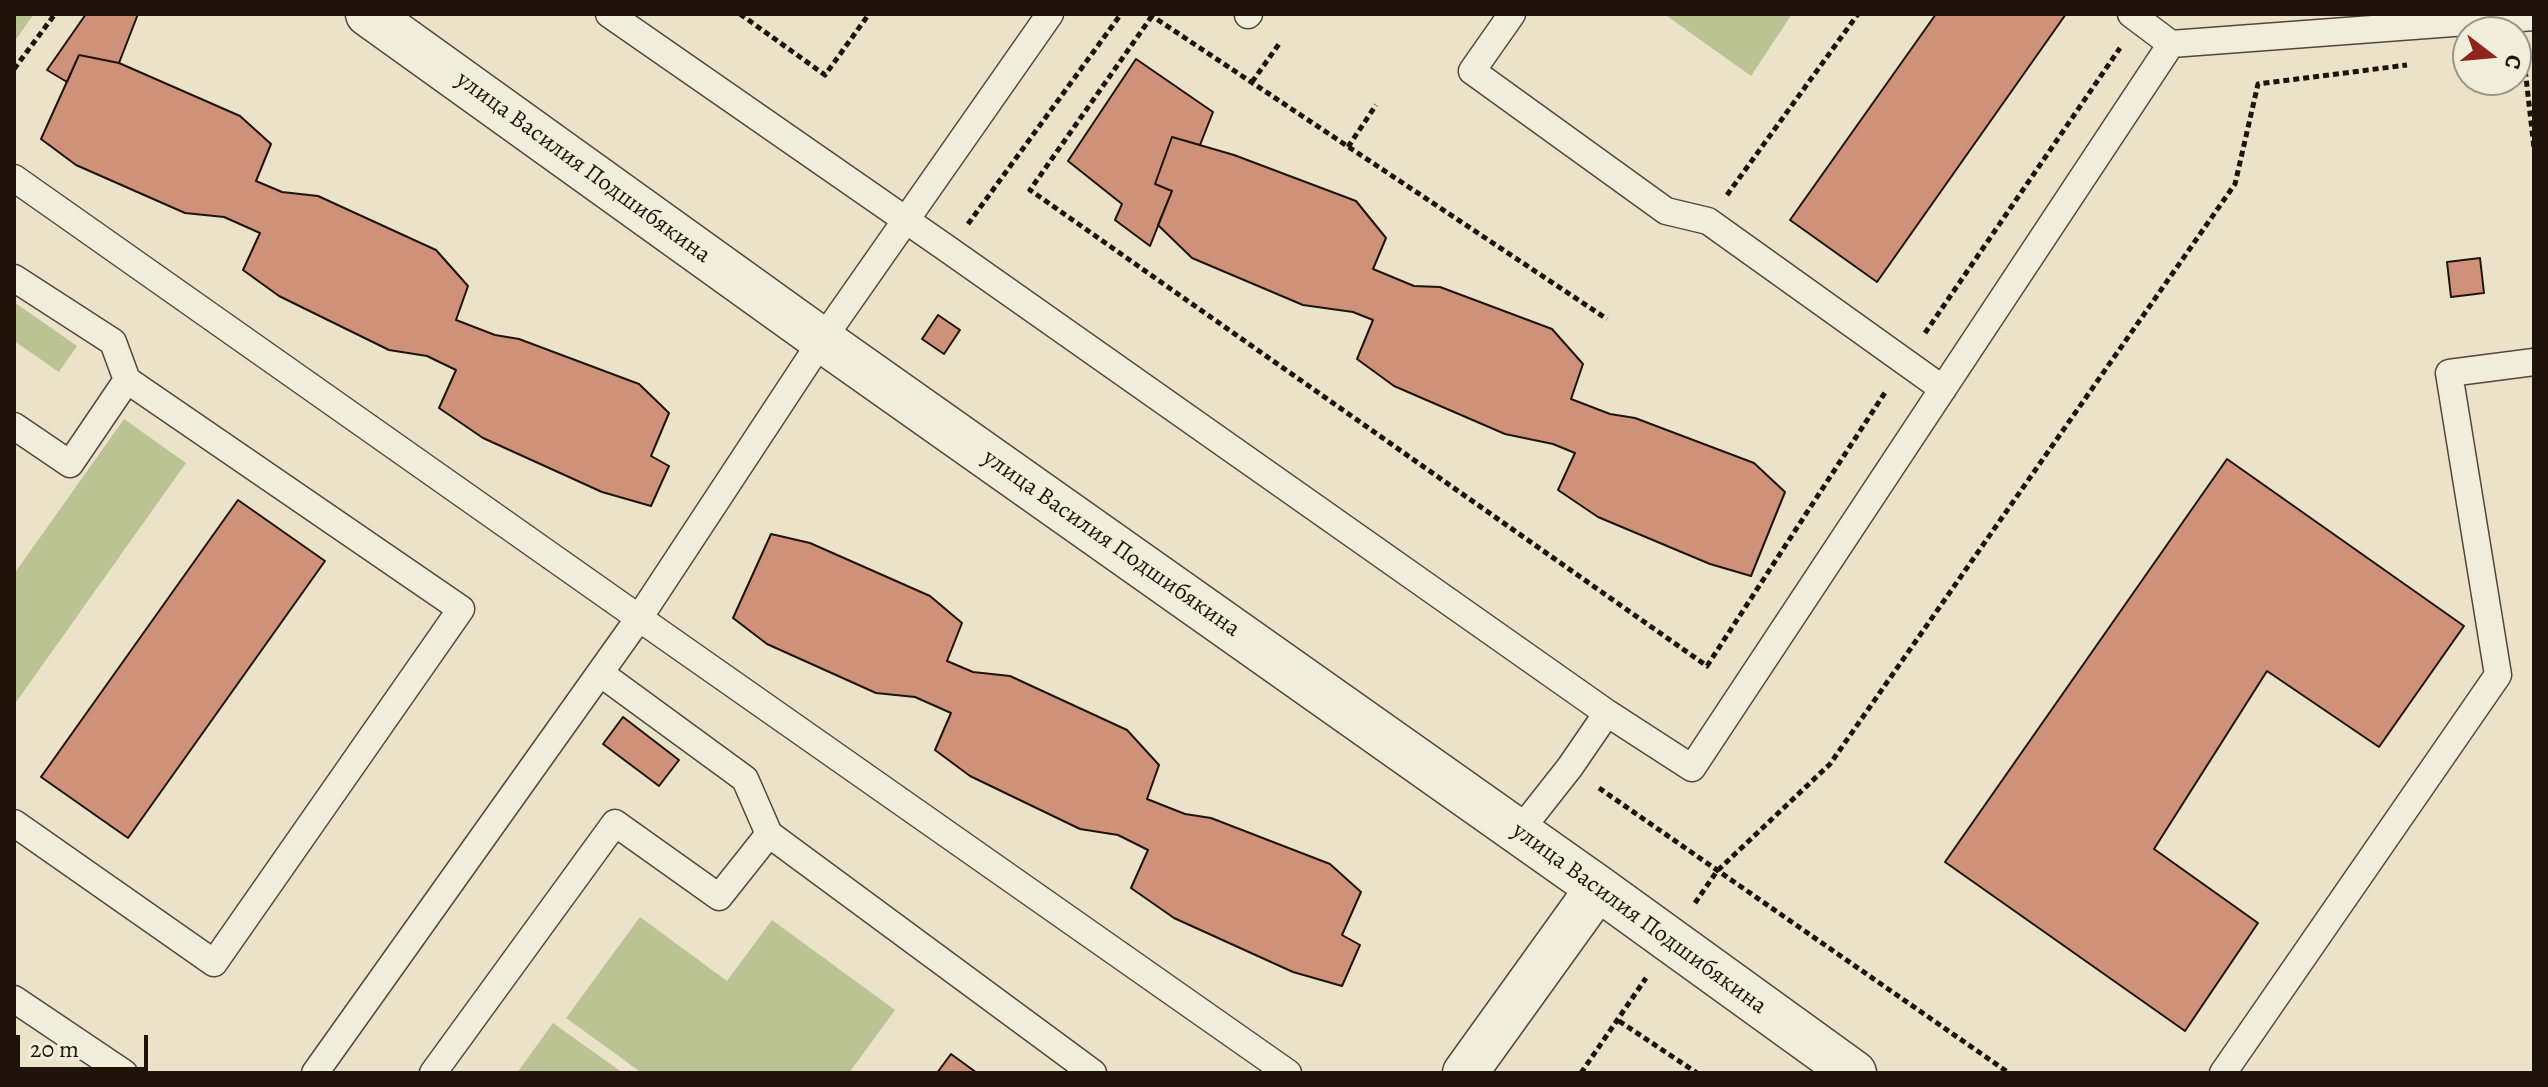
<!DOCTYPE html>
<meta charset="utf-8">
<style>
body{margin:0}
#map{position:relative;width:2548px;height:1087px;overflow:hidden;background:#eae3c9;font-family:Alegreya,serif}
canvas{display:block}
.frame{position:absolute;inset:0;border:16px solid #201309;pointer-events:none}
.north{position:absolute;left:2452px;top:16px;width:80px;height:80px;box-sizing:border-box;background:#f1eddc;border:2px solid #9d9688;border-radius:50%;rotate:106deg;font-size:22px;font-weight:700;line-height:32px;text-align:center;color:#201309}
.north::after{content:'';display:block;margin:auto;width:28px;height:36px;background:#8f2418;clip-path:polygon(50% 0,100% 100%,50% 72%,0 100%)}
.scale{position:absolute;left:16px;top:1035px;width:132px;height:36px;box-sizing:border-box;border:4px solid #201309;border-top:0;padding-left:10px;font-size:24px;line-height:28px;white-space:nowrap;color:#201309;-webkit-text-stroke:6px #f1eddc;paint-order:stroke}
</style>
<div id="map">
<canvas width="2548" height="1087"></canvas>
<div class="frame"></div>
<div class="north">С</div>
<div class="scale">20 m</div>
</div>
<script>
const ctx = document.querySelector('canvas').getContext('2d');
ctx.lineJoin = 'round';
function fill(path, color) { ctx.fillStyle = color; ctx.fill(path, 'evenodd'); }
const poly = rows => new Path2D(rows.map(r => 'M' + r).join(''));
function strokePath(path, color, width, dash) { ctx.strokeStyle = color; ctx.lineWidth = width; ctx.lineCap = dash ? 'butt' : 'round'; ctx.setLineDash(dash || []); ctx.stroke(path); }
function write(font, color, halo, rows, align = 'center') {
  ctx.font = font + ' Alegreya,serif'; ctx.lineWidth = 6; ctx.setLineDash([]); ctx.textBaseline = 'middle'; ctx.strokeStyle = halo; ctx.fillStyle = color; for (const [text, x, y, turn = 0] of rows) {
    ctx.save(); ctx.translate(x, y); ctx.rotate((+turn || 0) * Math.PI / 180); ctx.textAlign = isNaN(turn) ? turn : align; if (halo) ctx.strokeText(text, 0, 0); ctx.fillText(text, 0, 0); ctx.restore();
  }
}
const green = poly([
 [14,14,34,14,14,42],
 [1664,14,1792,14,1751,76],
 [14,302,77,346,59,372,14,341],
 [124,419,186,463,14,705,14,574],
 [640,917,727,981,772,920,895,1010,849,1073,642,1073,566,1018],
 [553,1023,623,1073,517,1073]
]);
const building = poly([
 [86,14,138,14,119,63,79,55,67,82,47,70,86,14],
 [1936,14,2066,14,1877,282,1790,220,1936,14],
 [79,55,119,63,240,116,271,144,256,181,282,192,318,196,436,250,468,286,456,320,495,335,519,339,639,384,669,413,651,456,669,466,651,506,602,492,483,438,439,408,456,370,427,356,389,350,279,296,243,270,260,233,224,217,185,213,76,165,41,139,79,55],
 [1136,59,1213,112,1200,145,1172,137,1155,184,1172,191,1150,246,1115,220,1122,204,1068,161,1136,59],
 [1172,137,1234,155,1356,201,1386,238,1373,269,1414,286,1440,287,1552,329,1583,364,1571,399,1610,414,1635,418,1754,463,1785,492,1751,576,1710,564,1598,517,1558,490,1575,453,1553,444,1505,434,1394,386,1357,359,1373,320,1353,312,1303,305,1192,258,1158,225,1172,191,1155,184,1172,137],
 [2480,258,2484,293,2451,297,2447,262,2480,258],
 [938,315,960,330,944,354,922,339,938,315],
 [2227,459,2464,626,2379,747,2267,671,2154,849,2258,923,2185,1031,1945,862,2227,459],
 [238,500,325,561,128,838,41,777,238,500],
 [771,534,810,543,930,596,962,623,947,661,973,672,1010,676,1127,730,1159,765,1147,799,1185,814,1211,818,1330,864,1361,892,1342,935,1360,945,1342,986,1293,972,1174,918,1131,888,1148,850,1118,835,1080,829,970,776,935,750,951,713,915,697,876,693,767,644,733,618,771,534],
 [623,717,679,760,659,786,603,744,623,717],
 [951,1054,977,1073,937,1073,951,1054]
]);
const path = poly([
 [740,14,825,75,869,14],
 [1149,14,1607,319],
 [1152,16,1030,190,1707,666,1886,391],
 [2523,51,2534,148],
 [14,69,55,14],
 [1252,82,1279,44],
 [1348,147,1376,105],
 [1727,195,1858,14],
 [968,224,1121,14],
 [1925,333,2120,48],
 [1599,788,2009,1073],
 [1695,903,1717,871,1830,764,2235,184,2258,84,2407,65],
 [1619,1021,1697,1073],
 [1581,1073,1646,978]
]);
const service = poly([
 [609,14,949,250,1607,713],
 [1512,14,1472,71,1666,211,1708,221,1943,389],
 [2131,14,2171,44,2534,17],
 [1248,15,1249,14],
 [14,178,639,618,822,340,1050,14],
 [14,278,113,342,127,380,461,609,214,963,14,823],
 [14,426,70,464,127,380],
 [600,673,745,779,769,834,1093,1073],
 [1518,833,1570,767,1607,713,1692,768,2171,44],
 [14,999,124,1073],
 [315,1073,639,618,1288,1073],
 [433,1073,615,823,719,897,769,834],
 [2223,1073,2498,675,2449,373,2534,362]
]);
const minor = poly([
 [368,14,822,340,1598,888,1854,1073],
 [1465,1073,1598,888]
]);
const streetNames = [
 ["улица Василия Подшибякина",583,168,36],
 ["улица Василия Подшибякина",1111,544,35],
 ["улица Василия Подшибякина",1639,919,36]
];
fill(green, '#bbc394');
fill(building, '#ce927a');
strokePath(building, '#201309', 2);
strokePath(service, '#524739', 29);
strokePath(minor, '#524739', 47);
strokePath(path, '#201309', 5, [6, 4]);
strokePath(service, '#f1eddc', 26);
strokePath(minor, '#f1eddc', 44);
write('24px', '#201309', '#f1eddc', streetNames);
</script>
